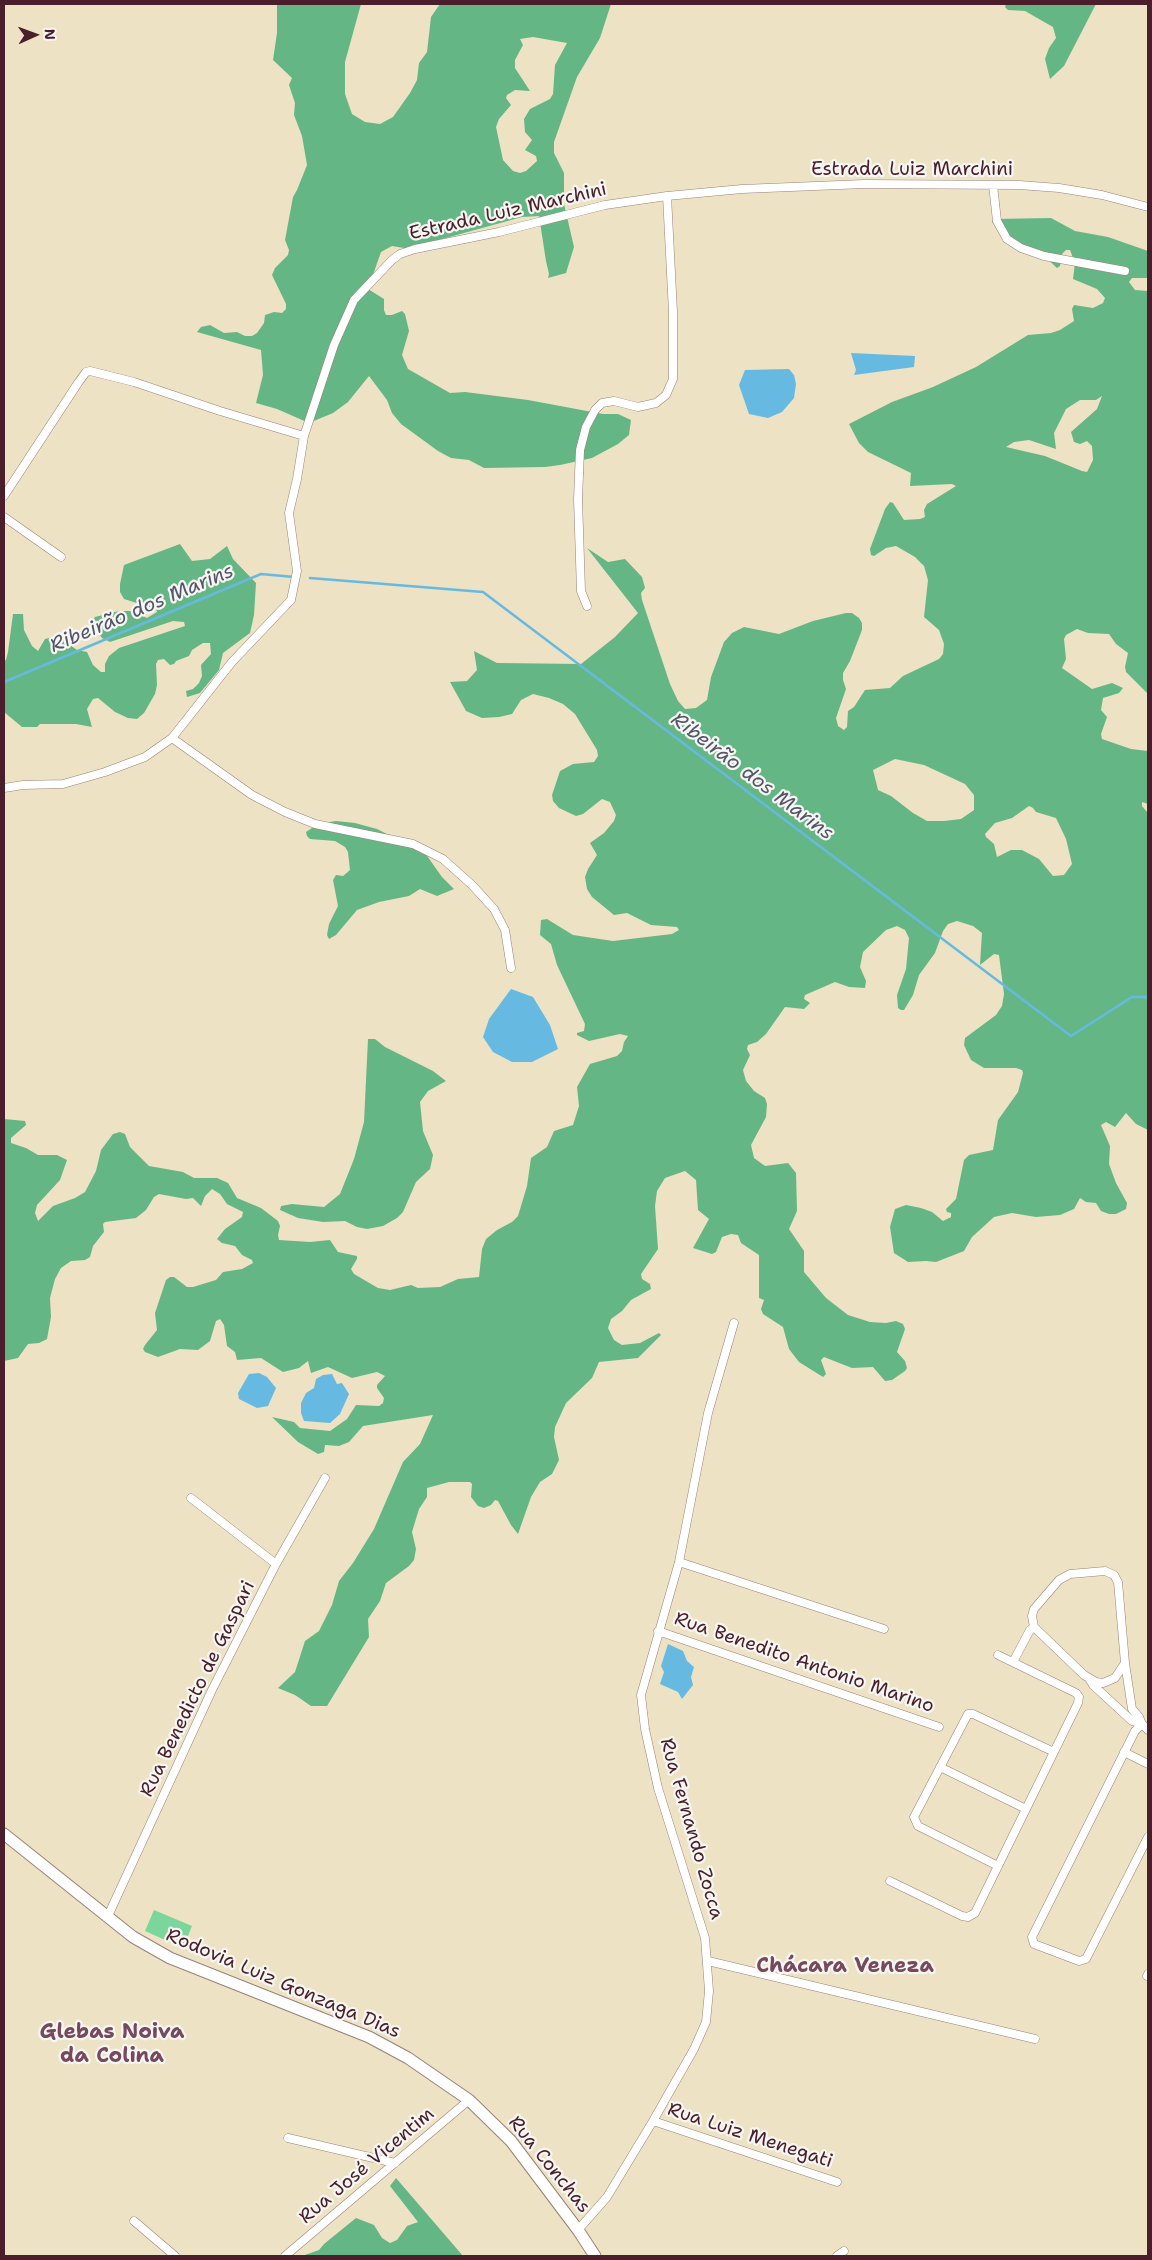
<!DOCTYPE html>
<meta charset="utf-8">
<style>
body{margin:0}
#map{position:relative;width:1152px;height:2260px;overflow:hidden;background:#ede2c3;font-family:"Shantell Sans",sans-serif}
canvas{display:block}
.frame{position:absolute;inset:0;border:5px solid #4a1f2b;pointer-events:none}
.north{position:absolute;left:10px;top:10px;width:50px;height:50px;-webkit-text-stroke:4px #f6f6f2;paint-order:stroke;rotate:88deg;font-size:14px;font-weight:700;line-height:20px;text-align:center;color:#4a1f2b}
.north::after{content:'';display:block;margin:auto;width:18px;height:22px;background:#4a1f2b;clip-path:polygon(50% 0,100% 100%,50% 72%,0 100%)}
</style>
<div id="map">
<canvas width="1152" height="2260"></canvas>
<div class="frame"></div>
<div class="north">N</div>
</div>
<script>
const ctx = document.querySelector('canvas').getContext('2d');
ctx.lineJoin = 'round';
function fill(path, color) { ctx.fillStyle = color; ctx.fill(path, 'evenodd'); }
const poly = rows => new Path2D(rows.map(r => 'M' + r).join(''));
function strokePath(path, color, width, dash) { ctx.strokeStyle = color; ctx.lineWidth = width; ctx.lineCap = dash ? 'butt' : 'round'; ctx.setLineDash(dash || []); ctx.stroke(path); }
function write(font, color, halo, rows, align = 'center') {
  ctx.font = font + ' "Shantell Sans",sans-serif'; ctx.lineWidth = 4.5; ctx.setLineDash([]); ctx.textBaseline = 'middle'; ctx.strokeStyle = halo; ctx.fillStyle = color; for (const [text, x, y, turn = 0] of rows) {
    ctx.save(); ctx.translate(x, y); ctx.rotate((+turn || 0) * Math.PI / 180); ctx.textAlign = isNaN(turn) ? turn : align; if (halo) ctx.strokeText(text, 0, 0); ctx.fillText(text, 0, 0); ctx.restore();
  }
}
const green = poly([
 [154,1910,192,1926,183,1948,145,1931]
]);
const forest = poly([
 [277,4,361,4,345,62,345,94,352,114,365,122,380,124,393,117,410,93,417,80,419,63,427,52,431,17,440,4,611,4,600,38,577,77,554,142,554,153,564,173,564,204,574,247,566,273,548,278,549,274,546,261,539,216,522,217,435,241,416,250,392,246,381,252,368,289,384,299,384,310,386,315,392,315,402,311,405,314,409,331,402,355,408,369,450,393,465,392,528,400,603,414,618,414,631,420,629,435,618,444,592,458,560,465,545,467,484,468,469,460,451,458,438,451,401,424,392,413,387,400,369,376,348,402,333,413,309,423,277,409,256,403,263,375,261,350,197,332,201,327,210,325,224,333,237,332,245,336,252,336,257,333,264,323,265,315,274,312,282,313,286,309,286,304,272,275,275,268,288,255,289,250,285,240,293,197,297,190,307,165,302,136,294,115,295,103,289,85,292,78,273,60,277,33],
 [533,37,567,43,555,65,553,94,550,99,530,109,524,119,525,132,532,140,525,150,536,156,537,161,526,171,520,173,513,171,503,160,496,127,499,119,511,105,506,98,507,95,515,90,530,91,515,68,515,60,523,45,520,39],
 [1006,4,1096,4,1064,66,1050,79,1045,59,1049,48,1056,38,1053,27,1025,11,1008,10,1005,7],
 [1051,218,1075,231,1108,237,1148,251,1148,278,1132,278,1129,282,1135,290,1148,291,1148,694,1126,672,1125,667,1128,653,1116,644,1109,634,1088,633,1077,629,1066,635,1064,639,1066,659,1062,668,1092,689,1112,683,1123,688,1119,693,1103,698,1101,710,1107,717,1101,734,1102,739,1131,749,1148,751,1148,804,1142,802,1142,806,1148,813,1148,1130,1136,1124,1126,1113,1115,1127,1106,1122,1101,1125,1110,1146,1109,1164,1116,1183,1127,1203,1126,1209,1116,1214,1109,1214,1101,1211,1096,1203,1086,1202,1080,1198,1074,1209,1060,1215,1036,1217,1012,1213,994,1217,972,1237,964,1251,936,1262,926,1261,908,1262,894,1253,890,1227,895,1209,906,1205,921,1208,932,1212,943,1221,951,1217,951,1213,947,1212,946,1209,956,1199,964,1160,969,1155,993,1150,998,1120,1018,1092,1023,1073,1022,1070,1016,1068,984,1068,971,1060,964,1045,965,1038,996,1015,1002,1006,1004,994,999,955,994,954,980,965,982,933,973,926,957,921,948,924,943,931,935,953,919,975,913,995,904,1010,901,1010,898,1008,897,995,906,969,909,938,905,930,897,926,886,930,863,952,860,967,866,981,865,988,849,987,835,982,805,995,804,999,810,1003,804,1009,785,1007,766,1034,757,1042,748,1045,747,1049,750,1055,743,1070,746,1081,754,1091,765,1098,767,1104,766,1117,751,1145,754,1158,765,1166,788,1163,796,1173,797,1211,789,1229,804,1251,804,1272,826,1298,848,1315,870,1322,886,1323,896,1321,903,1324,905,1329,897,1352,905,1361,907,1368,905,1371,892,1380,885,1381,873,1367,852,1368,824,1357,821,1360,826,1374,823,1377,799,1362,789,1349,783,1327,763,1314,761,1309,764,1300,759,1298,759,1255,741,1243,738,1235,731,1234,722,1237,716,1252,712,1254,693,1248,709,1219,698,1210,696,1180,685,1171,665,1178,657,1191,655,1206,658,1249,641,1274,642,1279,650,1284,651,1289,631,1300,622,1311,611,1319,608,1328,614,1340,622,1345,640,1343,659,1333,661,1335,638,1358,599,1362,592,1378,566,1403,555,1427,554,1437,559,1460,552,1474,540,1482,531,1497,518,1534,511,1525,498,1501,495,1500,491,1505,484,1508,478,1506,471,1497,472,1484,470,1482,449,1482,427,1488,427,1497,419,1509,412,1532,416,1549,414,1560,409,1566,386,1583,380,1601,368,1619,369,1637,327,1706,311,1706,295,1695,278,1688,295,1672,305,1641,319,1631,332,1605,339,1581,353,1563,374,1529,403,1462,420,1444,433,1415,363,1426,349,1442,339,1446,325,1445,324,1452,318,1454,298,1442,272,1417,294,1422,300,1428,330,1431,347,1419,356,1405,379,1406,383,1403,384,1398,377,1388,377,1385,385,1376,377,1372,352,1378,328,1367,311,1373,308,1361,299,1368,283,1372,261,1358,237,1360,235,1352,227,1346,224,1325,220,1319,216,1321,210,1341,198,1350,180,1349,158,1357,145,1352,143,1349,145,1345,157,1330,155,1313,166,1280,170,1277,174,1277,187,1287,193,1287,216,1280,223,1272,242,1269,253,1263,252,1260,242,1255,235,1246,222,1243,217,1239,225,1229,242,1217,243,1212,227,1204,220,1194,212,1189,205,1196,201,1206,193,1198,186,1199,159,1194,154,1197,146,1210,136,1218,105,1222,103,1224,104,1232,93,1246,90,1257,85,1260,71,1261,61,1268,55,1279,50,1298,51,1317,47,1339,39,1343,28,1344,18,1358,4,1361,4,1119,25,1121,26,1125,11,1138,11,1143,26,1148,38,1155,57,1155,67,1160,60,1180,37,1205,35,1213,38,1221,53,1206,75,1198,85,1192,96,1171,101,1150,113,1134,120,1132,125,1134,130,1147,149,1166,183,1172,194,1178,217,1178,228,1183,237,1198,261,1208,278,1221,280,1226,278,1235,279,1240,310,1242,330,1240,338,1252,357,1256,357,1259,351,1269,354,1274,378,1288,390,1290,411,1285,418,1288,440,1287,458,1279,479,1277,482,1249,486,1239,497,1230,512,1222,518,1216,527,1186,531,1158,547,1147,554,1131,573,1125,579,1106,577,1087,590,1064,617,1056,622,1051,624,1042,628,1036,620,1034,589,1041,577,1035,577,1033,584,1031,585,1024,557,965,551,944,540,935,541,920,547,919,573,935,613,941,672,934,679,930,677,927,651,925,627,913,614,915,592,897,587,889,585,877,588,869,597,855,590,843,604,833,614,821,616,815,610,802,602,799,583,814,576,816,559,808,553,801,552,795,560,771,573,764,594,762,598,756,597,750,575,714,563,704,549,698,533,694,521,700,512,714,499,717,482,718,466,711,450,682,467,681,477,670,474,651,497,663,581,664,615,637,638,613,587,548,608,562,625,559,642,577,645,588,641,593,642,600,670,684,678,701,685,709,696,708,707,700,711,677,724,642,732,633,744,627,779,634,813,621,846,613,852,613,859,618,862,623,862,630,850,661,843,673,843,680,846,689,836,718,838,726,844,730,847,727,848,711,854,707,865,690,890,688,903,676,939,659,943,654,944,644,939,630,924,617,928,580,924,566,915,557,896,546,886,548,874,556,871,555,870,549,885,509,890,502,893,503,904,520,920,519,925,517,924,510,927,504,956,486,952,484,910,486,911,473,868,452,859,443,849,424,892,402,933,387,976,367,1028,335,1051,333,1060,330,1074,321,1072,309,1074,305,1093,308,1103,303,1105,298,1097,289,1073,279,1075,263,1070,250,1066,250,1062,254,1060,266,1057,268,1041,253,1002,236,992,222,994,219],
 [1102,396,1097,409,1071,432,1074,442,1080,444,1087,441,1092,446,1093,460,1087,472,1082,471,1045,456,1006,447,1014,442,1029,440,1056,449,1054,433,1066,409,1080,400,1096,400],
 [895,759,924,765,965,784,974,795,974,810,961,819,944,821,927,821,913,813,891,796,878,790,873,770],
 [1029,806,1033,808,1036,812,1056,818,1066,839,1072,864,1064,875,1053,876,1039,859,1022,850,1011,850,997,857,994,844,986,837,985,834,995,823,1012,818],
 [180,544,192,561,210,559,227,546,233,559,256,583,254,615,250,633,223,653,219,670,200,693,187,697,186,691,193,689,199,683,202,676,201,665,211,654,210,643,203,643,192,650,189,656,176,661,174,664,170,665,164,659,158,660,156,664,157,685,155,694,144,713,137,719,128,718,115,712,98,698,93,699,87,709,92,727,76,724,40,724,37,727,22,727,4,712,4,661,6,660,8,652,13,614,23,614,24,630,32,646,38,651,45,639,53,637,60,638,77,650,87,652,93,665,101,672,105,672,105,664,109,656,119,648,185,626,184,622,173,621,110,642,102,638,91,623,95,617,119,611,133,611,147,618,157,612,156,609,124,599,120,592,120,584,124,565],
 [336,821,355,823,377,829,425,853,442,877,454,889,437,896,420,889,409,896,379,902,357,910,336,935,329,939,327,935,329,924,338,906,333,880,336,875,343,876,350,870,348,852,345,847,335,841,310,839,307,836,306,832,318,824],
 [368,1039,375,1039,385,1047,433,1071,446,1081,428,1091,420,1102,423,1131,433,1155,430,1169,416,1182,403,1212,397,1218,383,1226,367,1229,357,1227,345,1221,323,1222,298,1218,280,1210,281,1206,292,1204,324,1207,340,1194,354,1159,364,1122],
 [396,2178,463,2256,302,2256,319,2250,324,2244,356,2218,374,2225,382,2238,390,2243,397,2240,407,2226,418,2222,390,2186]
]);
const water = poly([
 [851,353,915,356,914,367,854,375,856,370],
 [789,369,794,375,796,384,794,398,782,412,768,418,749,414,739,385,745,370],
 [511,989,533,997,550,1025,558,1049,532,1062,512,1062,493,1052,483,1037,489,1019],
 [259,1373,267,1377,276,1388,268,1406,257,1408,239,1399,238,1393,249,1374],
 [332,1374,337,1384,342,1383,349,1394,340,1414,330,1423,304,1421,301,1413,301,1403,306,1393,314,1388,316,1379,323,1375],
 [668,1644,683,1651,687,1661,694,1667,691,1677,693,1685,682,1699,678,1692,660,1684,664,1672,661,1666]
]);
const stream = poly([
 [310,578,483,592,1071,1036,1132,997,1148,997],
 [4,682,261,574,294,577]
]);
const minor = poly([
 [993,185,997,221,1007,239,1021,248,1044,256,1125,271],
 [4,496,78,383,86,372,90,371,134,382,220,411,304,436],
 [4,517,61,557],
 [587,606,581,591,578,499,580,450,586,427,595,410,602,403,614,401,638,407,656,403,666,395,673,379,673,312,667,196],
 [172,738,252,795,285,812,315,824,413,844,443,859,472,885,494,909,505,930,511,968],
 [4,788,23,785,63,784,105,772,145,757,172,738,232,662,291,600,297,571,289,513,297,479,304,436,334,345,354,300,392,260,400,254,415,249,499,232,605,205,667,196,742,189,864,184,1019,185,1059,188,1102,195,1148,207],
 [191,1498,276,1564],
 [679,1562,884,1629],
 [1105,1571,1114,1575,1118,1582,1125,1663,1115,1678,1103,1683,1096,1682,1084,1675,1034,1627,1032,1616,1034,1609,1059,1580,1070,1574,1105,1571],
 [658,1631,939,1727],
 [1013,1662,1030,1630,1034,1627],
 [1125,1663,1132,1709,1139,1717,1142,1724],
 [1090,1680,1093,1685,1132,1721,1142,1724,1148,1730],
 [1142,1724,1135,1731,1032,1937,1034,1944,1079,1961,1086,1959,1148,1837],
 [1124,1752,1148,1764],
 [940,1767,1026,1809],
 [998,1866,918,1826,914,1817,968,1714,973,1714,1054,1752],
 [890,1881,962,1916,968,1917,975,1913,1078,1703,1079,1697,1076,1693,998,1655],
 [107,1918,212,1690,276,1564,325,1478],
 [708,1961,1035,2039],
 [1147,1976,1148,1974],
 [653,2121,837,2182],
 [288,2138,395,2163],
 [134,2221,175,2256],
 [578,2230,607,2197,653,2121,694,2049,706,2022,709,1991,705,1938,658,1788,645,1729,641,1695,679,1562,708,1413,734,1323],
 [285,2256,469,2100],
 [837,2256,844,2251]
]);
const secondary = poly([
 [4,1834,133,1937,170,1958,369,2037,408,2058,469,2100,511,2141,578,2230,595,2256]
]);
const streetNames = [
 ["Estrada Luiz Marchini",912,170],
 ["Estrada Luiz Marchini",508,212,-13],
 ["Rua Benedito Antonio Marino",804,1663,19],
 ["Rua Benedicto de Gaspari",198,1689,-64],
 ["Rua Fernando Zocca",691,1829,74],
 ["Rodovia Luiz Gonzaga Dias",283,1984,23],
 ["Rua Luiz Menegati",750,2136,18],
 ["Rua Conchas",549,2165,51],
 ["Rua José Vicentim",367,2166,-40]
];
const waterNames = [
 ["Ribeirão dos Marins",142,609,-23],
 ["Ribeirão dos Marins",752,777,37]
];
const quarterNames = [
 ["Chácara Veneza",845,1967],
 ["Glebas Noiva",112,2033],
 ["da Colina",112,2057]
];
fill(green, '#7bd69c');
fill(forest, '#64b784');
fill(water, '#66bae2');
strokePath(stream, '#66bae2', 2.5);
strokePath(minor, '#9c8077', 9);
strokePath(secondary, '#9c8077', 13);
strokePath(minor, '#fff', 8);
strokePath(secondary, '#fff', 11);
write('19px', '#4a1f2b', '#f6f6f2', streetNames);
write('italic 20px', '#54556b', '#f6f6f2', waterNames);
write('bold 21px', '#78485d', '#f6f6f2', quarterNames);
</script>
